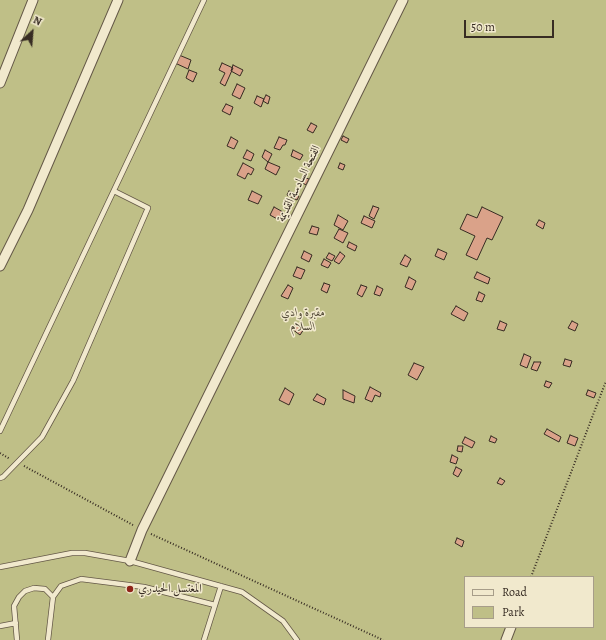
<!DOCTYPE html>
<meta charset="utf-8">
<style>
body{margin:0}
#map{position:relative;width:606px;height:640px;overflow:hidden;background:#e9ddb2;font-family:Alegreya,serif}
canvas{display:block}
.legend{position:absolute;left:464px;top:576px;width:130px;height:52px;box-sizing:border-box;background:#f1e9cd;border:1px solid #a79d89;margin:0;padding:5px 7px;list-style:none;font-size:12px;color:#372c23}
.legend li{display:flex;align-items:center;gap:8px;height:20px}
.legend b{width:20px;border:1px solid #a79d89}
.north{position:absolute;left:12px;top:12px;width:40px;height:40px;-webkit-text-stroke:3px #f1e9cd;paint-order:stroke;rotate:26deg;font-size:11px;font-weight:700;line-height:16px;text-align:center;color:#372c23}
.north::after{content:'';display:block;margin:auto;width:14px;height:18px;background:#372c23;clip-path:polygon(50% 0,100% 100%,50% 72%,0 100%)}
.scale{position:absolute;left:464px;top:20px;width:90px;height:18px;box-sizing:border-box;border:2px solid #372c23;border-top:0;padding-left:5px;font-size:12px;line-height:14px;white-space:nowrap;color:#372c23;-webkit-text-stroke:3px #f1e9cd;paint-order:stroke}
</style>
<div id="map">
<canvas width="606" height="640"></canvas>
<ul class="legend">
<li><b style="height:5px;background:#f1e9cd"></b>Road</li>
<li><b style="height:11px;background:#bfbf87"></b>Park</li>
</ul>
<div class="north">N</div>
<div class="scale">50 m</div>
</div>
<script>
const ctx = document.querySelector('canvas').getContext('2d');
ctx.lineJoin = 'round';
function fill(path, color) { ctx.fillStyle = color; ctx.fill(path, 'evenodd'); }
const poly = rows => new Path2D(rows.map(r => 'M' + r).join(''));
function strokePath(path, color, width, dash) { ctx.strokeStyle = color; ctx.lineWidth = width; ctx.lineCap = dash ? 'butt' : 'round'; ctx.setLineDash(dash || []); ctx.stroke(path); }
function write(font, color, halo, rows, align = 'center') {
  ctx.font = font + ' Alegreya,Amiri,serif'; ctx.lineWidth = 3; ctx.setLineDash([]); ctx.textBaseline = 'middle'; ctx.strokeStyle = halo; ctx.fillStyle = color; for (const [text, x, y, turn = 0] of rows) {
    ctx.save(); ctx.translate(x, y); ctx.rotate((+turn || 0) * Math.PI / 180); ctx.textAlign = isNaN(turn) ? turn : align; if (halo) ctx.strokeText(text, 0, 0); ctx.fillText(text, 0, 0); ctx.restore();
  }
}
const green = poly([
 [0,0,606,0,606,640,0,640],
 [465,577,593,577,593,627,465,627]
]);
const building = poly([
 [179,55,191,60,188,69,175,63,179,55],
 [222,63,233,68,225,86,220,83,225,73,219,70,222,63],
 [233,65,243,70,240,76,231,71,233,65],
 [189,70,197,73,193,82,186,78,189,70],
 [237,84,245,88,240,99,232,95,237,84],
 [266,95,270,97,268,104,263,101,266,95],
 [257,96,264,99,261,107,254,103,257,96],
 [226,104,233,107,230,115,222,111,226,104],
 [311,123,317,126,313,133,307,130,311,123],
 [343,136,349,139,347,143,341,140,343,136],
 [231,137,238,141,234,149,227,146,231,137],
 [279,137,287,140,285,145,283,145,280,150,274,148,279,137],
 [247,150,254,154,251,161,243,158,247,150],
 [265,150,272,154,268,162,262,157,265,150],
 [293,150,303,155,300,160,291,156,293,150],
 [268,162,280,167,276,175,265,169,268,162],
 [243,163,254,169,251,175,248,173,245,179,237,175,243,163],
 [340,163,345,165,343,170,338,168,340,163],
 [303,177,309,179,306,185,301,182,303,177],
 [252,191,262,196,258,204,248,200,252,191],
 [289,191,299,196,297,200,287,195,289,191],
 [373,206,379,208,374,219,369,216,373,206],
 [274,207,283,212,279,220,270,215,274,207],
 [482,207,503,217,492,240,487,238,477,260,466,255,475,236,460,229,467,214,477,218,482,207],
 [338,215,348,221,343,230,334,225,338,215],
 [364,216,375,221,372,228,361,223,364,216],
 [539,220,545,223,543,229,536,225,539,220],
 [312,226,319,228,317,235,309,233,312,226],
 [339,229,348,233,343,243,334,238,339,229],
 [349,242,357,246,355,251,347,247,349,242],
 [438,249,447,253,444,260,435,256,438,249],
 [304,251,312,255,309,262,301,258,304,251],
 [340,252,345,256,339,264,334,261,340,252],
 [329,253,335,256,332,261,326,258,329,253],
 [405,255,411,259,407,267,400,264,405,255],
 [324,259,331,263,328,268,321,265,324,259],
 [297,267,305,270,301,279,293,276,297,267],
 [477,272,490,278,488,284,474,278,477,272],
 [409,277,416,281,412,290,405,287,409,277],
 [324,283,330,285,327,293,321,290,324,283],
 [288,285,293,288,288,299,281,296,288,285],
 [361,285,367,287,362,297,357,294,361,285],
 [377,286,383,289,380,296,374,294,377,286],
 [479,292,485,295,482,302,476,300,479,292],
 [456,306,468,313,464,321,451,314,456,306],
 [500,321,507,324,504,331,497,329,500,321],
 [572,321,578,324,575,331,568,328,572,321],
 [297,323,304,329,300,335,292,329,297,323],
 [524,354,531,357,527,368,520,365,524,354],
 [565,359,572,361,570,367,563,365,565,359],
 [534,362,541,362,537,371,531,369,534,362],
 [414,363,424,367,417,380,408,375,414,363],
 [546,381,552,383,549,388,544,386,546,381],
 [370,387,381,393,380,397,375,395,372,402,365,399,370,387],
 [285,388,294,394,289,405,279,400,285,388],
 [343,390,355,396,354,403,343,399,343,390],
 [588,390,596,393,594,398,586,395,588,390],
 [317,394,326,399,324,405,313,400,317,394],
 [547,429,561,437,559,442,544,434,547,429],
 [570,435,578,438,575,446,567,443,570,435],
 [491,436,497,439,495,443,489,441,491,436],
 [465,437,475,442,472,448,462,443,465,437],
 [458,446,463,446,462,452,457,451,458,446],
 [452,455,458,458,456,464,450,462,452,455],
 [456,467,462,470,458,477,453,474,456,467],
 [500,478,505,481,502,485,497,483,500,478],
 [457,538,464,541,462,547,455,543,457,538]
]);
const path = poly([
 [0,453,10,459],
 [24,466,133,525],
 [151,534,383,640],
 [531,577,606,381]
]);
const lane = poly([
 [0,431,204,0],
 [0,478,3,477,42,437,73,381,148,208,114,191],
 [0,567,72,553,85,553,130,561,242,592,283,621,297,640],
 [0,626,16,623],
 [17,640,14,606,19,597,25,591,34,588,45,589,53,597],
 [48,640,53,597,61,586,81,579,144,587,215,605],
 [204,640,221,586]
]);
const street = poly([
 [0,83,33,0],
 [0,266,28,210,118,0],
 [130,561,142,530,403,0],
 [506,640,511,627]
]);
const markers = [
 [130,589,4,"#8f2418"]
];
const streetNames = [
 ["الفتحة السادسة القديمة",299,184,-64]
];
const parkNames = [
 ["مقبرة وادي",303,313],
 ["السلام",303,327]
];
const poiNames = [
 ["المغتسل الحيدري",138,589]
];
fill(green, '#bfbf87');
fill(building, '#daa289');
strokePath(building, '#372c23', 1);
strokePath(lane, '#645847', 6);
strokePath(street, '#645847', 11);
strokePath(path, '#372c23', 2, [1, 2]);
strokePath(lane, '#f1e9cd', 4.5);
strokePath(street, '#f1e9cd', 9);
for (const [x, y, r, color] of markers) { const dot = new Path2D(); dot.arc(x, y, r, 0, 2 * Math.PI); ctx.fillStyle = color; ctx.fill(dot); strokePath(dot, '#f1e9cd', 1.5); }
write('12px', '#372c23', '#f1e9cd', streetNames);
write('italic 12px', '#524937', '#f1e9cd', parkNames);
write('12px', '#372c23', '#f1e9cd', poiNames, 'left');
</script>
